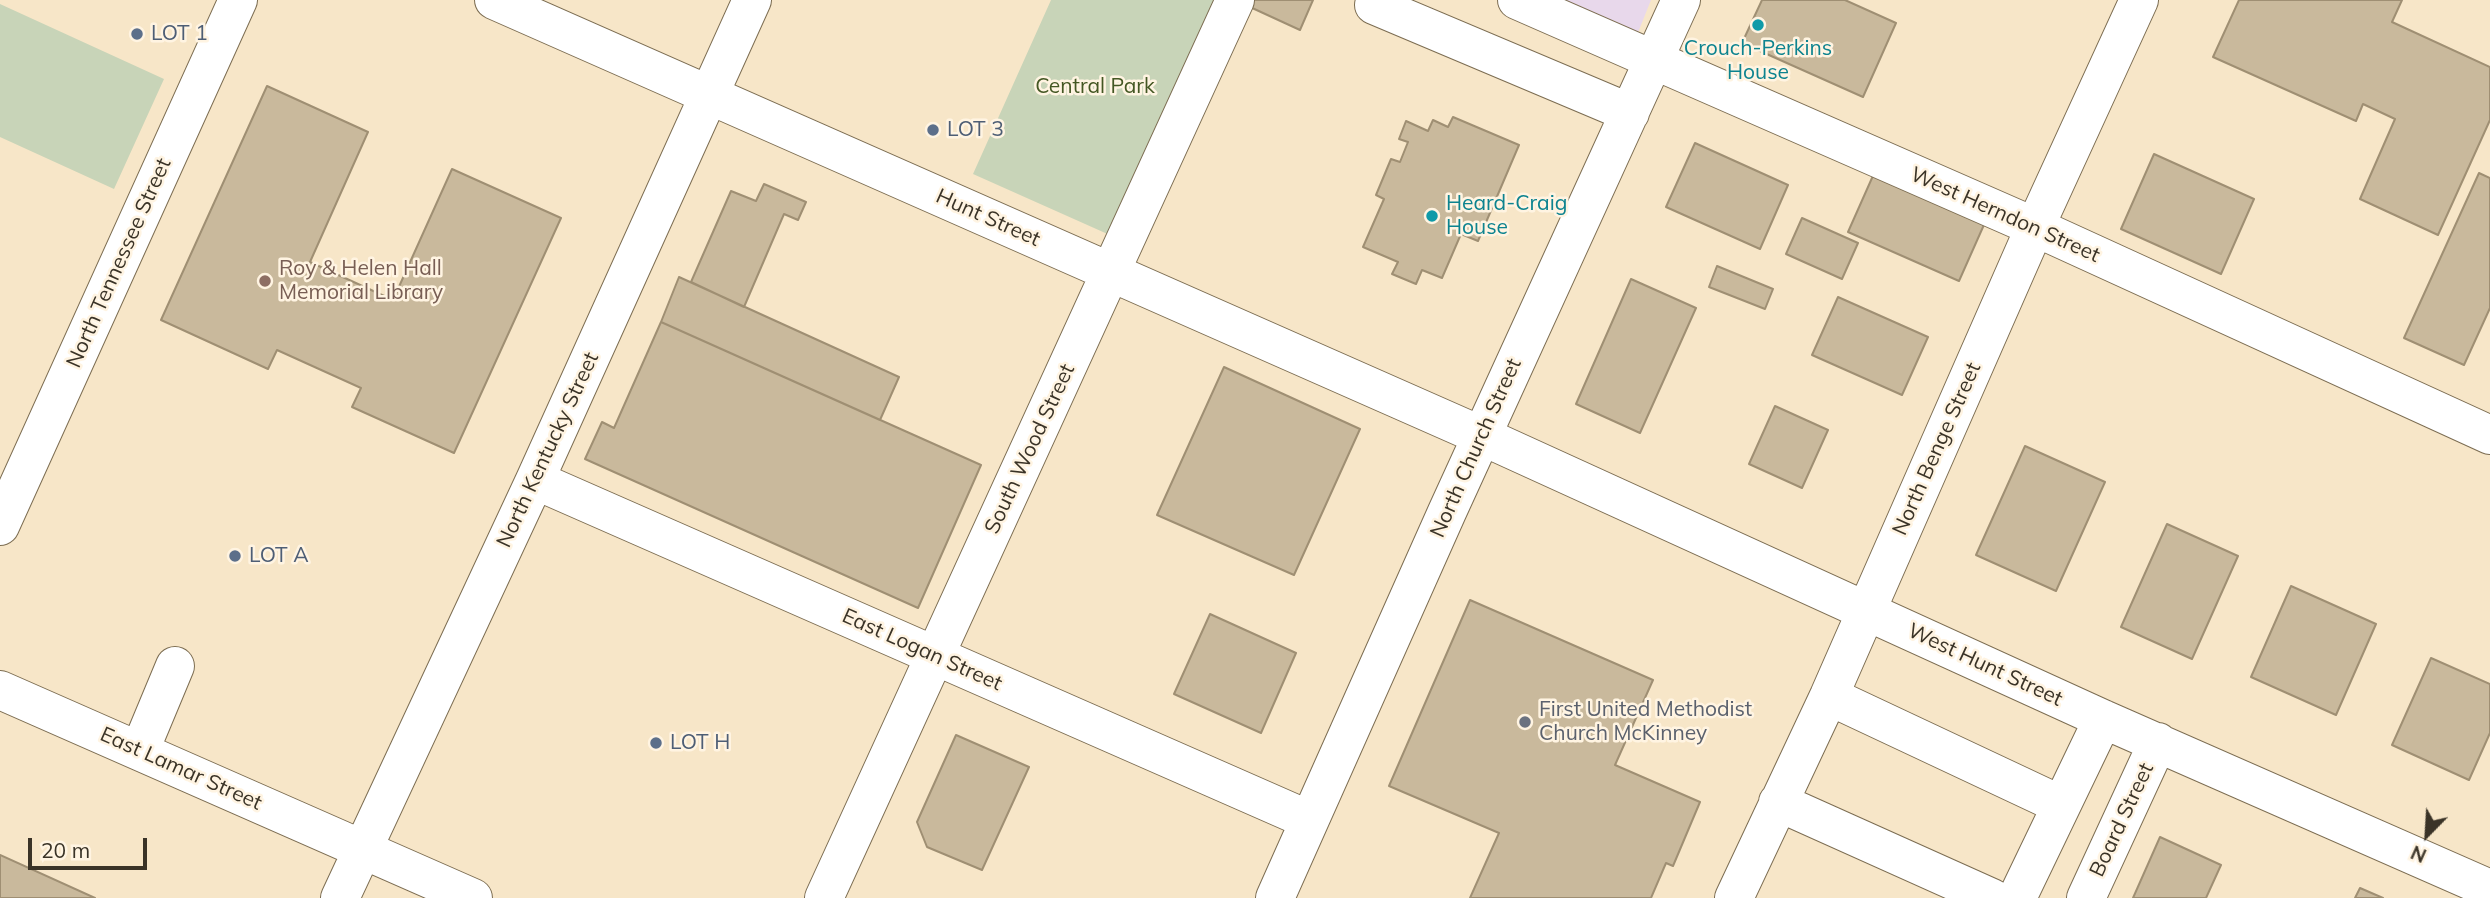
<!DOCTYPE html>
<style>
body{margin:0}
#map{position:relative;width:2490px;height:898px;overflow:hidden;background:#f7e6c8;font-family:Mulish,sans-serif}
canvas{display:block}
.north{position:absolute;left:2392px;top:800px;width:70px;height:70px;-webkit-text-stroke:5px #fff4e2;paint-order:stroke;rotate:204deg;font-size:19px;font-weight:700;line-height:28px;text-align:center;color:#3a3327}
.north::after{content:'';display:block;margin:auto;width:24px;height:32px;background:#3a3327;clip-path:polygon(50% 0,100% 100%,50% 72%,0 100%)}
.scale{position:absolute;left:28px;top:838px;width:119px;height:32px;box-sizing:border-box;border:4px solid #3a3327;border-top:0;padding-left:9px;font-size:21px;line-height:24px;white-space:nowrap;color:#3a3327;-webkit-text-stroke:5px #fff4e2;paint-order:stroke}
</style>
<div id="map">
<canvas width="2490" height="898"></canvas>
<div class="north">N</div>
<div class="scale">20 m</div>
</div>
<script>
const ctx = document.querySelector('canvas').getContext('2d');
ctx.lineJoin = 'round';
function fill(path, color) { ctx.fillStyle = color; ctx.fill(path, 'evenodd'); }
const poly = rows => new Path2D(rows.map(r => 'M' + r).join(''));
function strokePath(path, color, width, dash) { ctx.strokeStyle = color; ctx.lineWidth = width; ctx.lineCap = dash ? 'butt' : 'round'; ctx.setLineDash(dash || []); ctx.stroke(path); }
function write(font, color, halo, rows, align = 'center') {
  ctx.font = font + ' Mulish,sans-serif'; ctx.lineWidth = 5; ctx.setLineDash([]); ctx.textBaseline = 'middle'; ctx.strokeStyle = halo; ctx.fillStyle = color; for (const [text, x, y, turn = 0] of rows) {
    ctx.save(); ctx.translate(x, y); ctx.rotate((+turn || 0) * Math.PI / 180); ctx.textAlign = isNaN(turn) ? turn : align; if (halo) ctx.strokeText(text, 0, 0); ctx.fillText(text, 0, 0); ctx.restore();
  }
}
const commercial = poly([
 [1558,0,1651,0,1637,35]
]);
const green = poly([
 [1051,0,1217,0,1112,236,973,174],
 [0,4,164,79,114,189,0,137]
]);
const building = poly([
 [1253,0,1313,0,1300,30,1250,7,1253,0],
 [1762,0,1845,0,1896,23,1863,97,1742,43,1762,0],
 [2239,0,2402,0,2392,22,2490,67,2490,120,2438,235,2360,199,2395,119,2363,104,2356,121,2213,57,2239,0],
 [267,86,368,132,310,262,393,300,452,169,561,218,454,453,352,407,361,388,277,350,268,369,161,320,267,86],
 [1453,117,1519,145,1478,241,1461,234,1442,278,1422,270,1416,284,1392,274,1398,262,1363,247,1384,199,1376,195,1391,159,1400,162,1408,142,1399,139,1406,121,1428,131,1433,120,1448,127,1453,117],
 [1695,143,1788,185,1760,249,1666,207,1695,143],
 [2154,154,2254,199,2221,274,2121,229,2154,154],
 [1876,169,1987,218,1959,281,1848,232,1876,169],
 [2479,173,2490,178,2490,308,2464,365,2404,338,2479,173],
 [764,184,806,202,798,220,784,214,744,307,691,282,731,191,756,201,764,184],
 [1802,218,1858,243,1842,279,1786,254,1802,218],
 [1717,266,1773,289,1765,309,1709,287,1717,266],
 [679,277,899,377,880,420,661,322,679,277],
 [1631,279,1696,308,1640,433,1576,404,1631,279],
 [1838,297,1928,337,1902,395,1812,355,1838,297],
 [661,322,981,465,918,608,585,459,602,422,614,428,661,322],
 [1224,367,1360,429,1294,575,1157,515,1224,367],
 [1775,406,1828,430,1802,488,1749,464,1775,406],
 [2025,446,2105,482,2056,591,1976,555,2025,446],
 [2167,524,2238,556,2192,659,2121,627,2167,524],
 [2291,586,2376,624,2336,715,2251,677,2291,586],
 [1470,600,1653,680,1615,765,1700,802,1673,866,1666,863,1651,898,1470,898,1499,833,1389,786,1470,600],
 [1210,614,1296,653,1261,733,1174,694,1210,614],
 [2431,658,2490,684,2490,733,2469,780,2392,745,2431,658],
 [956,735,1029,767,982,870,927,847,917,822,956,735],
 [2160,837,2221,865,2206,898,2133,898,2160,837],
 [0,855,95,898,0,898,0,855],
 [2360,888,2383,898,2355,898,2360,888]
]);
const minor = poly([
 [494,0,1482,436,2103,719,2490,889],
 [1517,0,2035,227,2490,435],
 [1374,5,1630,113],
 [535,480,1309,820],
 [0,526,238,0],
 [0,690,473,898],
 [1829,696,2061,805],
 [140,750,175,666],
 [1778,802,1992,898],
 [340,898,535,480,752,0],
 [824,898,1235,0],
 [1275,898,1447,512,1681,0],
 [1734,898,1829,696,2035,227,2139,0],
 [2017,898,2103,719],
 [2086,898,2158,742]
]);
const markers = [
 [1758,25,7,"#0f9aa8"],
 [137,34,7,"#5c6f8a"],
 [933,130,7,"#5c6f8a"],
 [1432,216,7,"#0f9aa8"],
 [265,281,7,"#8d6e63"],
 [235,556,7,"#5c6f8a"],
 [1525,722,7,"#6b7280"],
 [656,743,7,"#5c6f8a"]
];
const serviceNames = [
 ["LOT 1",151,34],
 ["LOT 3",947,130],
 ["LOT A",249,556],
 ["LOT H",670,743]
];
const cultureNames = [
 ["Crouch-Perkins",1758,49],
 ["House",1758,73],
 ["Heard-Craig",1446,204,"left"],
 ["House",1446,228,"left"]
];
const parkNames = [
 ["Central Park",1095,87]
];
const streetNames = [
 ["West Herndon Street",2005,215,24],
 ["Hunt Street",988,218,24],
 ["North Tennessee Street",119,263,-66],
 ["North Church Street",1476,448,-66],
 ["South Wood Street",1030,449,-65],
 ["North Benge Street",1937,449,-66],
 ["North Kentucky Street",548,450,-65],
 ["East Logan Street",922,650,24],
 ["West Hunt Street",1985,665,25],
 ["East Lamar Street",181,769,24],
 ["Board Street",2122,820,-65]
];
const educationNames = [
 ["Roy & Helen Hall",279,269],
 ["Memorial Library",279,293]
];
const worshipNames = [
 ["First United Methodist",1539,710],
 ["Church McKinney",1539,734]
];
fill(commercial, '#e8d8eb');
fill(green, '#c8d4b8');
fill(building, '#c9b99c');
strokePath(building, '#9f8f73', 2);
strokePath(minor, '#7c6d52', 40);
strokePath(minor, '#fff', 38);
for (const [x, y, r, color] of markers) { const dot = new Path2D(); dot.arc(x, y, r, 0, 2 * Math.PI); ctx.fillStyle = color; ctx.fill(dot); strokePath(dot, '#fff4e2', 2.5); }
write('21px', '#4e5e75', '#fff4e2', serviceNames, 'left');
write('21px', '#0d838f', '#fff4e2', cultureNames);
write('21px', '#445723', '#fff4e2', parkNames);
write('21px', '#3a3327', '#fff4e2', streetNames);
write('21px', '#785e54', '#fff4e2', educationNames, 'left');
write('21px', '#5b616d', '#fff4e2', worshipNames, 'left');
</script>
